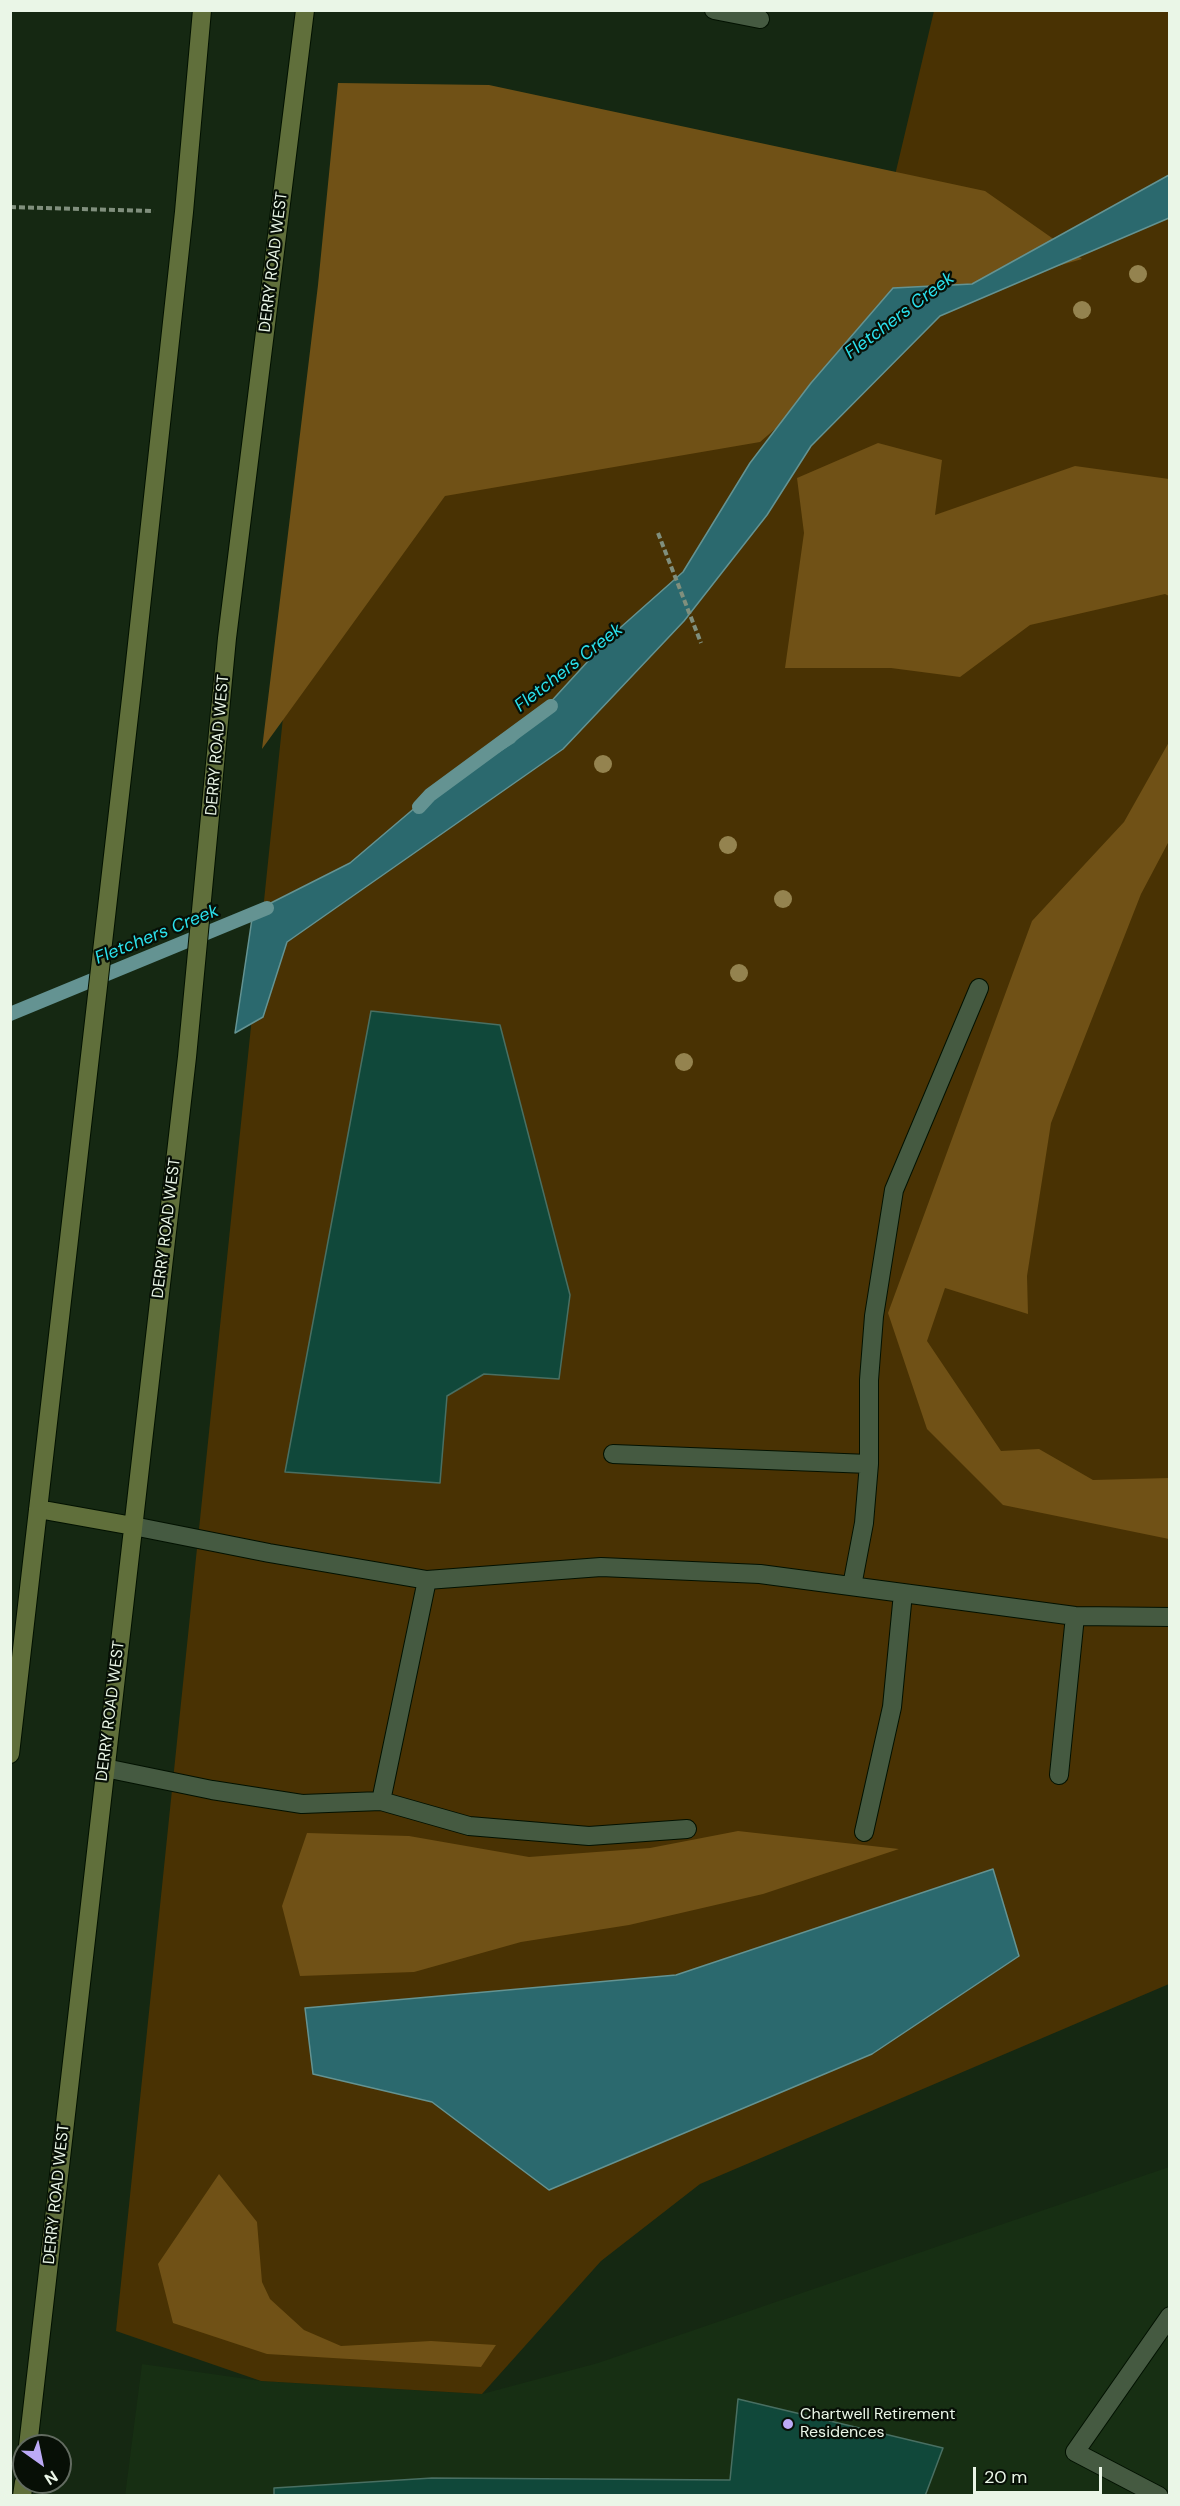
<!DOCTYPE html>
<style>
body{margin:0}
#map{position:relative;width:1180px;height:2506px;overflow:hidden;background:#152812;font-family:"DM Sans",sans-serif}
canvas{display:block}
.frame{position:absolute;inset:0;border:12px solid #eaf6e7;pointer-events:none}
.north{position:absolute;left:12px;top:2434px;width:60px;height:60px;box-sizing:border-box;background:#070f06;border:2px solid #626b60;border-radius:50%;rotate:147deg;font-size:16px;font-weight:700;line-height:24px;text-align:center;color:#eaf6e7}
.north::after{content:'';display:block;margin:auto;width:21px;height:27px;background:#bcaaf6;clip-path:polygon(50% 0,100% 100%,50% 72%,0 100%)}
.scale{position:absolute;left:973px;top:2467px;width:129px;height:27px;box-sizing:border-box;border:3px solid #eaf6e7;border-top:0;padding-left:8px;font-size:18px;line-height:21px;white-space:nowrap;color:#eaf6e7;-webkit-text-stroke:4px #070f06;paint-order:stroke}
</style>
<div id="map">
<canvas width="1180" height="2506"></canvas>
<div class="frame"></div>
<div class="north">N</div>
<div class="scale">20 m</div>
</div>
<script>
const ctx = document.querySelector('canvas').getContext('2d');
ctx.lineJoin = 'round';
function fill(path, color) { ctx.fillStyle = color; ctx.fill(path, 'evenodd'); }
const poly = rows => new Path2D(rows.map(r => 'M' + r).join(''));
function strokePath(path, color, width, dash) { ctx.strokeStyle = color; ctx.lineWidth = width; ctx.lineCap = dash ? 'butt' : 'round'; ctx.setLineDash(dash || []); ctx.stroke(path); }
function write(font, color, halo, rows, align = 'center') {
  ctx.font = font + ' "DM Sans",sans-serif'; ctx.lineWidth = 4.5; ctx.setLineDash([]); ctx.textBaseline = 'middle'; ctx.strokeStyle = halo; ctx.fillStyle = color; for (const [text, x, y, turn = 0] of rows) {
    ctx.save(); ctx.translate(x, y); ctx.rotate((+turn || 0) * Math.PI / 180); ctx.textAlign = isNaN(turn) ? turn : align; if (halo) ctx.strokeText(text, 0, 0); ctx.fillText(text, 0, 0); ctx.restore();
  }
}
const built = poly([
 [1169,2167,1169,2495,125,2496,142,2364,261,2381,482,2394,598,2363]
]);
const green = poly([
 [934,11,1169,11,1169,1984,700,2184,601,2261,482,2394,261,2381,116,2331,306,495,882,230]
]);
const forest = poly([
 [338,83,489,85,985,191,1082,259,916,307,760,442,445,496,262,749,318,285],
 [878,443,942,460,935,515,1075,466,1169,479,1169,596,1165,594,1030,625,960,677,891,668,785,668,804,533,797,478],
 [1169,742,1169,841,1141,894,1051,1123,1027,1276,1028,1314,945,1288,927,1341,1001,1451,1039,1449,1093,1480,1169,1478,1169,1539,1003,1505,927,1429,888,1313,1032,921,1124,822],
 [738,1831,899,1849,763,1894,629,1925,521,1942,414,1972,300,1976,282,1906,307,1833,409,1836,529,1857,650,1848],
 [219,2174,257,2222,262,2282,270,2299,304,2330,341,2346,431,2341,496,2345,481,2367,267,2354,173,2323,158,2264]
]);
const water = poly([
 [1169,175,1169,218,940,316,811,446,767,515,684,621,563,749,287,942,263,1017,235,1033,253,912,350,863,430,795,514,742,612,635,683,572,750,463,811,383,893,288,972,284,1169,175],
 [993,1869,1019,1956,872,2054,549,2190,432,2102,313,2074,305,2008,676,1975,993,1869]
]);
const stream = poly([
 [419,807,430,795,551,706],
 [10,1014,267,908]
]);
const building = poly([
 [371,1011,500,1025,570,1295,559,1379,484,1374,447,1396,440,1483,285,1472,371,1011],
 [738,2399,943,2448,925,2496,274,2496,274,2488,432,2478,730,2480,738,2399]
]);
const path = poly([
 [10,207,154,211],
 [658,533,701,643]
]);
const service = poly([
 [714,10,760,19],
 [613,1454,869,1464],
 [133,1526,269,1553,427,1580,381,1801,469,1826,589,1836,687,1829],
 [427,1580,601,1567,760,1574,903,1593],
 [852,1586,864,1523,869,1464,869,1380,874,1316,894,1190,979,988],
 [105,1768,212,1790,302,1804,381,1801],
 [1059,1775,1075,1616],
 [864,1832,892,1707,903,1593,1075,1616,1170,1617],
 [1159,2496,1075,2452,1170,2316]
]);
const secondary = poly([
 [38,1509,133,1526],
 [10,1754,133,681,184,212,202,10],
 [28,2446,187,1057,227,638,305,10],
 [22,2496,24,2482]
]);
const trees = [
 [1138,274],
 [1082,310],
 [603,764],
 [728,845],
 [783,899],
 [739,973],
 [684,1062]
];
const markers = [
 [788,2424,6,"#bcaaf6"]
];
const streetNames = [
 ["DERRY ROAD WEST",274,262,-83],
 ["DERRY ROAD WEST",218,745,-85],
 ["DERRY ROAD WEST",167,1228,-83],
 ["DERRY ROAD WEST",111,1711,-83],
 ["DERRY ROAD WEST",57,2194,-84]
];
const poiNames = [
 ["Chartwell Retirement",800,2415],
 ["Residences",800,2433]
];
const waterNames = [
 ["Fletchers Creek",900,316,-37],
 ["Fletchers Creek",569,668,-38],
 ["Fletchers Creek",157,935,-22]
];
fill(built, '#172f13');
fill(green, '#493203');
fill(forest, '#705116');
fill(water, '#2b696e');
strokePath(water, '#649392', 1.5);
strokePath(stream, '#649392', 14);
fill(building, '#10483a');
strokePath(building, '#496f62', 1.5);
strokePath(service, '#021100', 20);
strokePath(secondary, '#021100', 20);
strokePath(path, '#808f7d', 4, [6, 3]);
strokePath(service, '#455a41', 18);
strokePath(secondary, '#606f3b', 18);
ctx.fillStyle = '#94834f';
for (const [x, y] of trees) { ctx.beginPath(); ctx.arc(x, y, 9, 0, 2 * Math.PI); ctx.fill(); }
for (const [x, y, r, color] of markers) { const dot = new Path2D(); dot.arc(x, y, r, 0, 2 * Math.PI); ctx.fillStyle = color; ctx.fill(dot); strokePath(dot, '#070f06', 2); }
write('16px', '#eaf6e7', '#070f06', streetNames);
write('16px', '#eaf6e7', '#070f06', poiNames, 'left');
write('italic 18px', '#2be1ed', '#070f06', waterNames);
</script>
